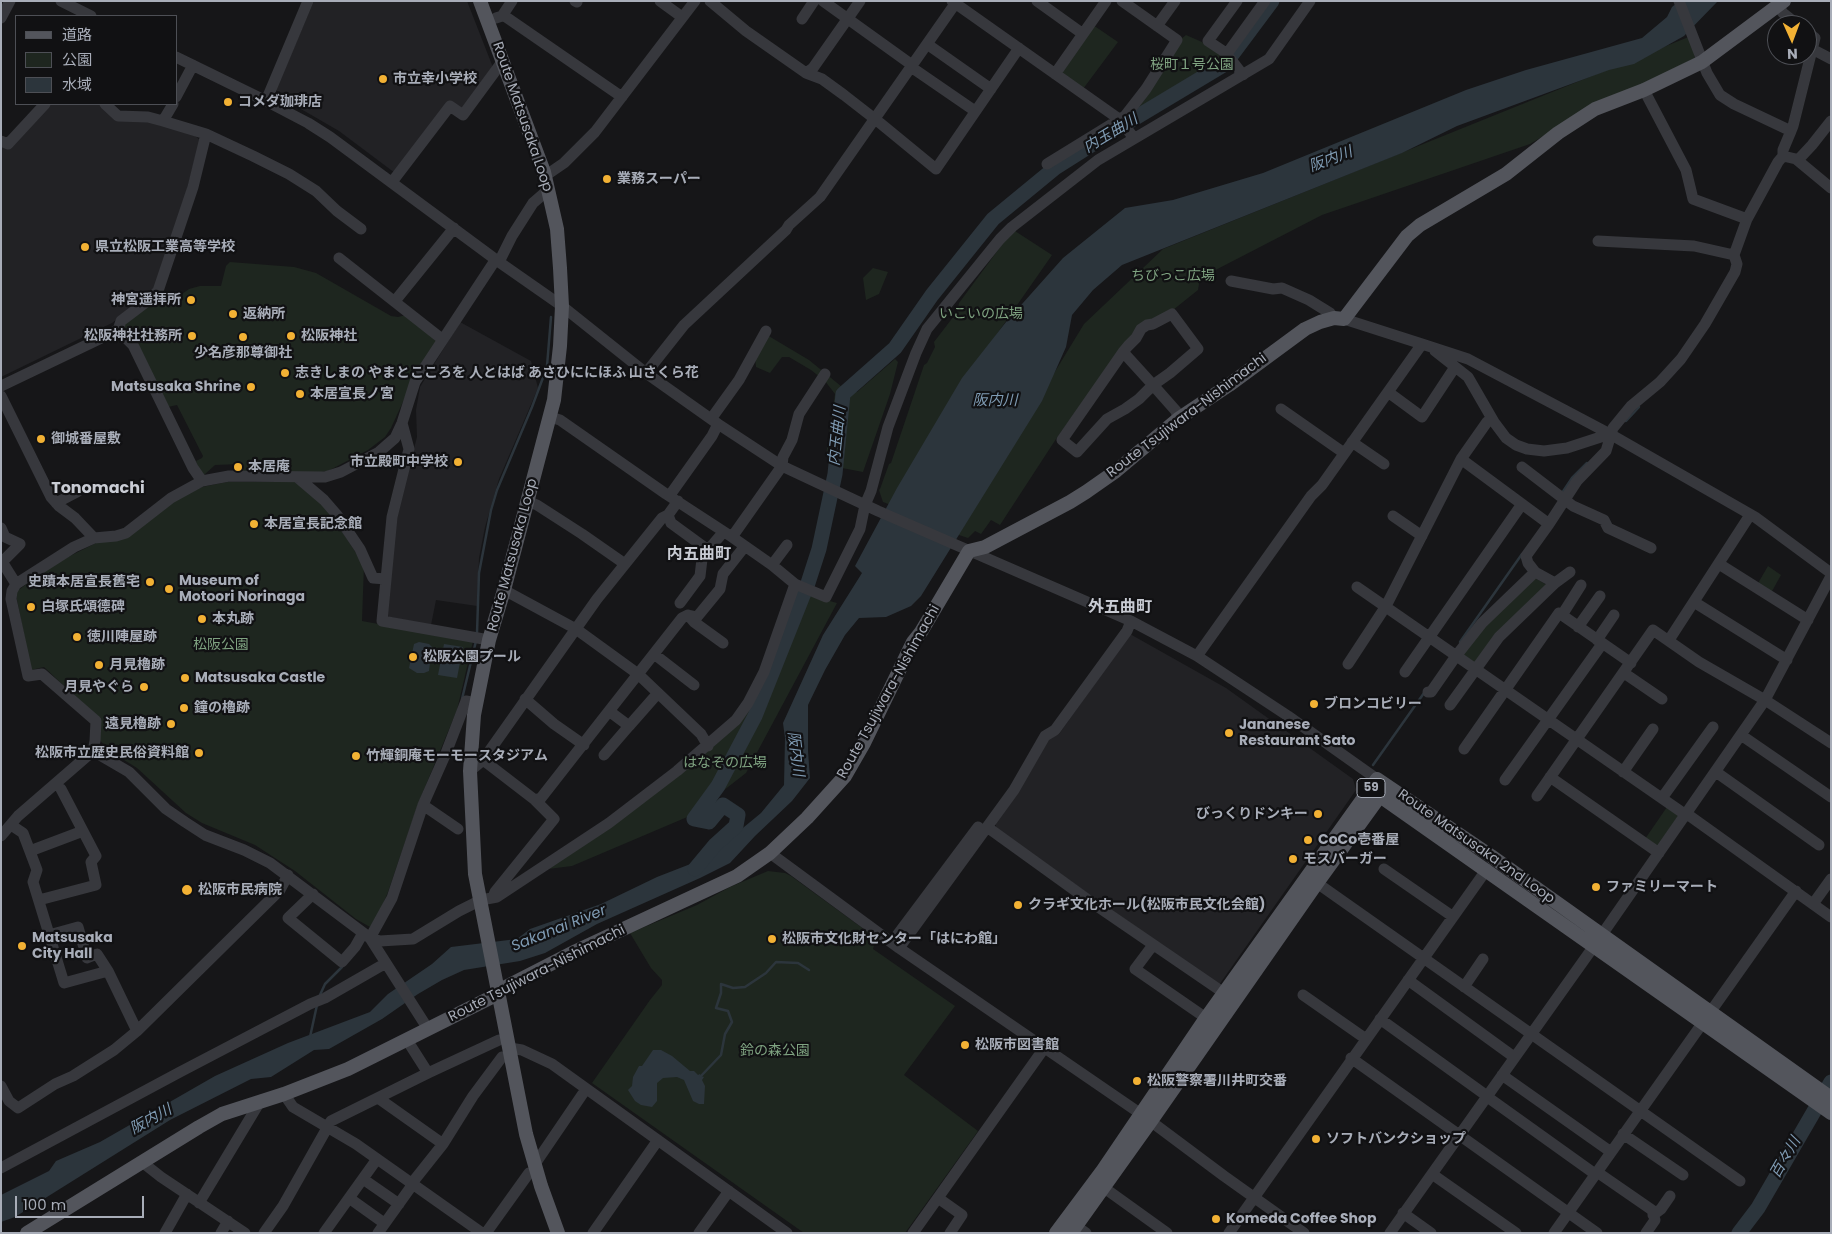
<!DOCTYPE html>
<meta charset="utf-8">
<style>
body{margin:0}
#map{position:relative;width:1832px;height:1234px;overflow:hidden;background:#161618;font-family:Poppins,"Noto Sans JP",sans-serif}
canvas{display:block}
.frame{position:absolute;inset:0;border:2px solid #a8adb8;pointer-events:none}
.legend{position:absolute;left:15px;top:15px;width:162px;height:90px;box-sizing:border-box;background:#111113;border:1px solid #4d4f55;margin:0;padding:6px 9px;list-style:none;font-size:15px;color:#a8adb8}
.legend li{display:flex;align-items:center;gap:10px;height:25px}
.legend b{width:25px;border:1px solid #4d4f55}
.north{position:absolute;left:1767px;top:15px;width:50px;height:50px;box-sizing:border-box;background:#111113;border:1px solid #4d4f55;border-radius:50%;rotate:178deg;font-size:14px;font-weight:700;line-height:20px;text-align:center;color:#a8adb8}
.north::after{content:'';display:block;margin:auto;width:18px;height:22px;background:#f2b134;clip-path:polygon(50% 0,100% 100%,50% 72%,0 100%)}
.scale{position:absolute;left:15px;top:1196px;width:129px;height:22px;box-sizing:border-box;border:2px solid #a8adb8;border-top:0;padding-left:6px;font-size:15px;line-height:18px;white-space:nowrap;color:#a8adb8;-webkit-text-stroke:4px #111113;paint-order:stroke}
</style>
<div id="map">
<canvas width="1832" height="1234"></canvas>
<div class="frame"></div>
<ul class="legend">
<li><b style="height:6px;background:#53555c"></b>道路</li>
<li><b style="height:14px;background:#1e261f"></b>公園</li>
<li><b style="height:14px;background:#2c353c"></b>水域</li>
</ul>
<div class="north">N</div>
<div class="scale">100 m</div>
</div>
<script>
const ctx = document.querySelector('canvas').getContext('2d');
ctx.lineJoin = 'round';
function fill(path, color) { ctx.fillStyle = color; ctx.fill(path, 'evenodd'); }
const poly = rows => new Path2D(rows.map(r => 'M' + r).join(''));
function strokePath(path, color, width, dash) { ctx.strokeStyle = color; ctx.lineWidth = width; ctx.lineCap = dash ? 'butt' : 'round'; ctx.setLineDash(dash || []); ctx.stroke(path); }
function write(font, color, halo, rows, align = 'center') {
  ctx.font = font + ' Poppins,"Noto Sans JP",sans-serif'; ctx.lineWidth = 4.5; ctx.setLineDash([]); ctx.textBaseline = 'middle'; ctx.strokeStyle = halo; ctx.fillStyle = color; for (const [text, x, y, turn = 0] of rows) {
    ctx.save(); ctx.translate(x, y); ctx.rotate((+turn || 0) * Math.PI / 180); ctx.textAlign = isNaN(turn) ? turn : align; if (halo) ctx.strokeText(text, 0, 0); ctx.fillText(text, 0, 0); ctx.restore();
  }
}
const built = poly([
 [314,1,467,1,494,70,463,111,449,102,395,173,339,131,282,98,276,89],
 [48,104,101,104,150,122,194,135,200,140,182,208,155,286,152,292,112,323,1,377,1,146],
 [460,322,531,361,538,388,499,479,485,527,479,558,477,606,436,600,431,625,389,617,385,612,396,518,417,437,416,410,420,387],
 [1130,634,1226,688,1353,779,1356,790,1219,985,996,829,996,822,1050,737,1059,734]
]);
const green = poly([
 [1093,25,1118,42,1083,89,1062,75,1061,70],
 [1186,35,1202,42,1223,57,1230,65,1229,70,1183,94,1167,106,1132,124,1127,118,1181,39],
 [1691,36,1695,58,1574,118,1530,144,1322,215,1200,278,1198,290,1173,310,1153,320,1111,364,1056,439,1000,525,991,520,981,534,975,531,968,538,956,534,1084,324,1163,249],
 [1015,231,1052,255,960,387,891,505,883,502,879,490,880,489,889,464,891,463,924,365,927,363,935,347,934,342,957,312,959,303,1004,242],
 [230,262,294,267,316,273,391,316,398,317,406,315,437,341,412,382,391,428,385,437,368,450,328,471,315,473,243,471,240,464,215,465,204,475,199,471,196,461,202,458,203,456,177,405,168,407,128,334,123,323,151,303,163,303,178,297,189,289,200,286,221,286,226,266],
 [873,268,888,272,879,294,866,300,863,278],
 [767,335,809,360,847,391,857,392,895,359,898,362,890,394,863,472,842,468,835,480,828,477,832,463,826,455,835,394,825,381,811,370,789,357,782,357,770,373,756,367,755,357],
 [227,482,295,482,322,501,364,565,362,621,473,641,457,710,418,804,388,892,380,911,370,927,356,919,295,871,255,845,202,823,186,813,137,768,116,755,99,740,98,718,44,667,31,670,16,595,17,591,56,563,100,541,185,494,202,487],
 [1768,566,1781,575,1771,593,1757,585],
 [1535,578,1550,587,1476,664,1462,655,1493,617],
 [800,590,826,600,837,603,746,773,692,815,572,866,548,869,737,722,794,595],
 [1667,807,1679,815,1657,847,1645,839],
 [768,871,785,873,791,876,876,938,873,949,955,1006,904,1075,978,1131,905,1233,804,1233,592,1083,650,1000,662,985,662,980,651,968,630,933,697,905,730,887]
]);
const water = poly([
 [1679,1,1718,1,1684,36,1634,64,1609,70,1457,126,1402,153,1122,265,1093,290,1072,315,1066,347,1042,401,921,596,911,606,886,617,859,618,845,635,825,670,808,705,808,751,810,778,792,801,755,836,730,863,700,878,597,924,545,953,520,961,464,970,442,980,418,994,382,1019,329,1049,314,1050,271,1077,251,1079,170,1120,15,1217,1,1222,1,1195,49,1171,56,1161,100,1142,215,1076,288,1043,370,1012,388,994,432,964,451,947,517,939,530,929,601,904,657,877,693,863,721,846,761,813,784,785,785,738,783,723,823,635,862,573,855,566,897,488,962,378,1006,322,1063,258,1125,208,1173,200,1263,173,1466,90,1526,70,1642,38,1667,17,1672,7],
 [419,642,429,644,432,647,429,671,424,673,417,673,409,668,414,644],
 [444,644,463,647,457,678,438,675],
 [653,1050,661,1050,672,1056,690,1071,694,1071,698,1075,700,1074,701,1076,704,1077,702,1080,705,1086,704,1104,699,1104,693,1101,684,1080,677,1077,663,1078,657,1083,657,1101,652,1107,641,1105,635,1101,628,1090,632,1086,633,1077,639,1066,642,1066]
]);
const stream = poly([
 [1626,421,1639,407],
 [1562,493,1572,478,1587,463],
 [477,633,479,573,491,510,497,490,532,407,544,375,547,366,551,317],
 [1460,642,1522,554],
 [462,699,476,641],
 [1373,765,1424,693],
 [320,995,325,984,342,967],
 [310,1037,317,1005],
 [701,1076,721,1055,725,1034,732,1022,728,1011,716,1008,721,993,721,984,733,988,745,987,766,973,776,962,798,963,809,970]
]);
const river = poly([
 [695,869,715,845,736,826,738,815,723,805,709,822,694,819,718,786,755,716,808,583,819,549,835,474,843,394,895,348,932,295,993,219,1055,168,1115,130,1225,64,1272,1],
 [1739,1233,1758,1208,1831,1082]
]);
const minor = poly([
 [61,1,91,16],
 [575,1,577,2],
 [660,1,682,17],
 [710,1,746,31,806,73,822,79,844,95,880,123,936,169,1019,48],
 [823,1,912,65],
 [952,1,1119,119,1134,138],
 [1037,1,1083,34],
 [1237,1,1208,41,1226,53,1243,75],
 [1778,6,1783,13,1798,25],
 [502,16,506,17,622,97],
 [1,18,10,1],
 [496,18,502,16,512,1],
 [802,19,814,1],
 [1157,26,1175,1],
 [927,44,991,89],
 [1812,49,1831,59],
 [1226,53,1229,51,1265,1],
 [176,57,266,101,308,123,330,137,499,262,562,306,646,373,718,424,782,466,878,511,1131,621,1197,656,1288,716,1377,779,1380,796],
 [911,67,975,111],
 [806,73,813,68,860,1],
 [1055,74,1106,1],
 [1644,90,1686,170,1693,199,1747,219],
 [176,97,193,65],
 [266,101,308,1],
 [105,104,118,116,148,117,163,121,206,134,253,156,289,174,316,191,337,211,361,229],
 [163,121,173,104],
 [1791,131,1793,126,1815,38,1807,32],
 [1,141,8,144,45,104],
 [1783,156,1796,159,1831,188],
 [1798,160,1812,145,1831,121],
 [1047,164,1125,116,1146,89,1177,40,1122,1],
 [545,176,564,163,595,132,695,1],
 [392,182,450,106,463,115,502,62],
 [1598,241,1694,246,1734,255],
 [339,258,442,339],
 [499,262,512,236,533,203,548,190],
 [1231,281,1273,289,1282,288,1309,300,1330,313,1334,318],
 [395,301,454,228],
 [1344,319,1422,344],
 [118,330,133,345,193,468,202,481],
 [1435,351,1468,377,1494,422,1506,438,1516,445,1527,449,1544,451,1567,448,1610,434],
 [1123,352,1153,385,1139,399,1125,409,1107,419,1077,452,1062,440,1119,358,1123,352,1128,346,1136,338,1141,329,1147,325,1153,324,1172,314,1198,349,1170,373,1153,385,1176,411,1178,419],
 [646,373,684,325,786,230,789,225,820,197,957,1],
 [825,374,799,414,792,440,783,457,782,466,732,537,772,565,795,584,826,597,860,529,865,505,871,491,888,427,916,353,927,329,1000,239,1012,227,1098,160,1269,59,1310,1],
 [1,386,118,330,121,321,150,299,158,291,193,187,206,134],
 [1388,392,1422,417,1455,367],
 [1,396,51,497,59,506,75,518,94,538],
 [1281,409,1344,453],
 [550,417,560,420,666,494,732,537],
 [711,419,739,380,766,331],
 [402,423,409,449,392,517,382,621,489,640],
 [1352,442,1384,464],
 [1461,459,1487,422],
 [1522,467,1573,506,1604,520,1608,528,1651,548],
 [297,477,324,500,337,515,360,549,373,578,386,579],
 [670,495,712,436,718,424],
 [527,501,537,505,582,534,625,564],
 [56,503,77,492],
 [668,515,671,523,708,550,702,559,700,576,680,603],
 [1393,516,1422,536],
 [1,528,5,537,20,544,3,561],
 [708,550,720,536],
 [1,560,16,584],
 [1719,564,1808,620],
 [772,565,787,545],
 [1555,583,1570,572],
 [1357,587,1686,815],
 [504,590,576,629,638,674,701,734,708,746],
 [1694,602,1787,660],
 [688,615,694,622,723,643],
 [1562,615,1581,585],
 [1578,627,1600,596],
 [1597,640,1614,615],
 [1669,640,1750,515],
 [654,654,694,685],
 [1197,656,1311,496,1322,485,1422,344,1468,359,1610,434,1755,517,1831,573],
 [1348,664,1386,606,1461,459,1549,524],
 [1405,672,1522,504],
 [1624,673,1662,699],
 [1428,692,1431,692,1456,656,1482,623,1535,572,1528,563,1526,556,1549,524,1577,481,1606,451,1613,428,1631,406,1660,382,1681,359,1705,324,1735,272,1737,264,1734,255,1747,219,1778,162,1783,156,1783,150,1791,131,1734,104,1720,95,1707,73,1679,1],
 [658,693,629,726,609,711,682,618,688,615,697,617,720,589,723,574,745,546],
 [525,699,554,724,584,745],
 [1450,705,1499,637,1555,583,1535,572],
 [1741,735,1831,797],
 [1464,749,1559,613,1631,663],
 [93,751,95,741,96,721,42,674,28,676,11,599,12,591,16,584,74,547,94,538,116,536,126,533,171,498,202,481,229,476,325,477,341,472,379,452,395,438,402,423,415,382,496,259],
 [604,755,629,726],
 [483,760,535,800],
 [470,771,483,760,597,599,662,518,668,515,678,501],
 [1623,772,1653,729],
 [1716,772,1819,845],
 [1550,777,1659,853],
 [1505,780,1602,644],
 [1537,796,1653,630,1699,662,1765,700,1831,743],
 [1662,798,1713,727],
 [423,805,458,829],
 [1687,814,1831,917],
 [11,825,23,833,37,870,33,882,64,983,108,971,137,1031],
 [987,827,1091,902,1224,993],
 [1,836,18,816,93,751,129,772,166,809,185,822,205,835,244,850,270,863,370,938,380,941,413,939,459,911,481,900,497,897,609,823,677,771,736,720,748,703,764,672,795,584],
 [30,851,83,831],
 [770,853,899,948,1141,1114,1224,1176,1304,1233],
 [1384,869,1452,916],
 [1317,883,1740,1181],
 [313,894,288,918,342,962,355,947,363,933],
 [493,897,495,892,554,819,535,800,541,798,609,711],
 [39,900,96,885,91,862,96,856,61,789],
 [1813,904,1831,879],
 [49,935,78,927,87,958,97,954,108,971],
 [892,942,978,827],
 [1153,945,1135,969,1206,1018],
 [899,948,1014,790,1045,736,1055,730,1127,631,1131,621],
 [1408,980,1514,1057],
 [1464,987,1483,959],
 [1303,995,1366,1039],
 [1380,1019,1487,1096],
 [428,1029,370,938,392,898,423,805,446,753,466,701,477,703],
 [407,1040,428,1073],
 [510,1048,522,1050,552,1064,787,1233],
 [1351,1058,1597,1233],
 [1502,1075,1611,1152],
 [1,1086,9,1101,18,1108,55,1084,73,1076,114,1050,137,1031,280,890,288,875],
 [284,1094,293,1107,356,1144,482,1233],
 [1486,1096,1595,1174],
 [378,1098,443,1144],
 [1623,1134,1683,1175],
 [142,1162,161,1177,245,1233],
 [535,1164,586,1089],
 [1,1168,180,1072,310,1004,325,998,386,963],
 [1597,1172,1652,1210,1655,1220,1646,1233],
 [1432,1174,1516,1233],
 [363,1179,399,1204],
 [412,1183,443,1144,473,1096,502,1057],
 [1103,1187,1167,1233],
 [349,1198,384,1223],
 [938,1198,962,1215,950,1233],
 [199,1203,261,1100],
 [1403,1213,1431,1233],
 [1653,1215,1661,1209,1670,1196],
 [1076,1226,1086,1233],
 [165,1233,187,1194],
 [221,1233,228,1221],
 [264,1233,283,1206,331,1121,428,1073,499,1040],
 [324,1233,377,1159],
 [378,1233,413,1184],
 [486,1233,529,1173],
 [593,1233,658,1140],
 [699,1233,729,1191],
 [913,1233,1045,1047],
 [1229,1233,1487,869],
 [1390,1233,1594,946,1765,700,1831,576],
 [1554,1233,1796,891]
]);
const major = poly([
 [480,1,544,172,557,229,560,268,562,306,560,346,554,400,504,590,489,640,474,715,470,771,475,874,526,1134,541,1186,558,1233],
 [27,1233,199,1127,222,1114,284,1094,348,1069,490,998,498,991,576,951,737,876,770,853,807,818,845,776,864,743,913,642,921,632,969,551,985,547,1070,502,1086,492,1116,471,1178,419,1229,385,1305,329,1320,322,1334,318,1344,319,1407,236,1420,225,1506,174,1558,133,1595,109,1644,90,1702,62,1784,1],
 [1056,1233,1103,1170,1206,1018,1377,779,1491,856,1831,1098],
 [1071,1233,1151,1121,1317,883,1380,796,1831,1113]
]);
const markers = [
 [383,79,5,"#f2b134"],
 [228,102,5,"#f2b134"],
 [607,179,5,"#f2b134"],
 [85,247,5,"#f2b134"],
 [191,300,5,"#f2b134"],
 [233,314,5,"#f2b134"],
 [192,336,5,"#f2b134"],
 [291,336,5,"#f2b134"],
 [243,337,5,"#f2b134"],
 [285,373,5,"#f2b134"],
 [251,387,5,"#f2b134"],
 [300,394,5,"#f2b134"],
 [41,439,5,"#f2b134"],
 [458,462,5,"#f2b134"],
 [238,467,5,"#f2b134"],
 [254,524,5,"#f2b134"],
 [150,582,5,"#f2b134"],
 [169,589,5,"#f2b134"],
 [31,607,5,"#f2b134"],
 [202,619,5,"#f2b134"],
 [77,637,5,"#f2b134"],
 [413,657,5,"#f2b134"],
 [99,665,5,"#f2b134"],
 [185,678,5,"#f2b134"],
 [144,687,5,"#f2b134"],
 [1314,704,5,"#f2b134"],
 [184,708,5,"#f2b134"],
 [171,724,5,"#f2b134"],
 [1229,733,5,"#f2b134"],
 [199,753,5,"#f2b134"],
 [356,756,5,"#f2b134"],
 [1318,814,5,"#f2b134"],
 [1308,840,5,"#f2b134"],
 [1293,859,5,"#f2b134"],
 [1596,887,5,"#f2b134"],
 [187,890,6,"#f2b134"],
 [1018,905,5,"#f2b134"],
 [772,939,5,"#f2b134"],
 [22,946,5,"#f2b134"],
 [965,1045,5,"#f2b134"],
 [1137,1081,5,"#f2b134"],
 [1316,1139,5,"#f2b134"],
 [1216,1219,5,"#f2b134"]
];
const shields = [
 [1371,788,28]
];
const shieldNames = [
 ["59",1371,788]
];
const parkNames = [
 ["桜町１号公園",1192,65],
 ["ちびっこ広場",1173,276],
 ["いこいの広場",981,314],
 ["松阪公園",221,645],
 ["はなぞの広場",725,763],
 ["鈴の森公園",775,1051]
];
const poiNames = [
 ["市立幸小学校",393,79],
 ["コメダ珈琲店",238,102],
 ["業務スーパー",617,179],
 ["県立松阪工業高等学校",95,247],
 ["神宮遥拝所",181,300,"right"],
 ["返納所",243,314],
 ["松阪神社社務所",182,336,"right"],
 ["松阪神社",301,336],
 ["少名彦那尊御社",243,353,"center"],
 ["志きしまの やまとこころを 人とはば あさひににほふ 山さくら花",295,373],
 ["Matsusaka Shrine",241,387,"right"],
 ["本居宣長ノ宮",310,394],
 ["御城番屋敷",51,439],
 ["市立殿町中学校",448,462,"right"],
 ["本居庵",248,467],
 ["本居宣長記念館",264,524],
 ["Museum of",179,581],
 ["Motoori Norinaga",179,597],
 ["史蹟本居宣長舊宅",140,582,"right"],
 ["白塚氏頌德碑",41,607],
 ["本丸跡",212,619],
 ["徳川陣屋跡",87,637],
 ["松阪公園プール",423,657],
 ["月見櫓跡",109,665],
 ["Matsusaka Castle",195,678],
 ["月見やぐら",134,687,"right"],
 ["ブロンコビリー",1324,704],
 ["鐘の櫓跡",194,708],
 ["遠見櫓跡",161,724,"right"],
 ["Jananese",1239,725],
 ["Restaurant Sato",1239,741],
 ["松阪市立歴史民俗資料館",189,753,"right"],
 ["竹輝銅庵モーモースタジアム",366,756],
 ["びっくりドンキー",1308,814,"right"],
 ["CoCo壱番屋",1318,840],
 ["モスバーガー",1303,859],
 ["ファミリーマート",1606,887],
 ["松阪市民病院",198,890],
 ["クラギ文化ホール(松阪市民文化会館)",1028,905],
 ["Matsusaka",32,938],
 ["City Hall",32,954],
 ["松阪市文化財センター「はにわ館」",782,939],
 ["松阪市図書館",975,1045],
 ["松阪警察署川井町交番",1147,1081],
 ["ソフトバンクショップ",1326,1139],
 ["Komeda Coffee Shop",1226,1219]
];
const streetNames = [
 ["Route Matsusaka Loop",522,117,71],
 ["Route Tsujiwara-Nishimachi",1187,416,-37],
 ["Route Matsusaka Loop",513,555,-75],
 ["Route Tsujiwara-Nishimachi",889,692,-61],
 ["Route Matsusaka 2nd Loop",1476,847,35],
 ["Route Tsujiwara-Nishimachi",537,974,-27]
];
const waterNames = [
 ["内玉曲川",1111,134,-31],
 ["阪内川",1331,160,-21],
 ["阪内川",995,401],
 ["内玉曲川",838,436,-84],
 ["阪内川",795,754,83],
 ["Sakanai River",559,929,-22],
 ["阪内川",151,1120,-29],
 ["百々川",1786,1158,-60]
];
const quarterNames = [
 ["Tonomachi",98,489],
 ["内五曲町",699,555],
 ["外五曲町",1120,608]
];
fill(built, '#222225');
fill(green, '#1e261f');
fill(water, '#2c353c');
strokePath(stream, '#2c353c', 2.5);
strokePath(river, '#2c353c', 15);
strokePath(minor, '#37383d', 11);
strokePath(major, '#53555c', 14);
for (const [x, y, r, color] of markers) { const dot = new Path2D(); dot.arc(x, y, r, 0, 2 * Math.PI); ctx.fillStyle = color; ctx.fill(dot); strokePath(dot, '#111113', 2); }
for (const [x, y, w] of shields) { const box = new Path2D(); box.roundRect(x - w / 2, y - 9.5, w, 19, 4); ctx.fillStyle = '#111113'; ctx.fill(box); strokePath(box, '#a8adb8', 1); }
write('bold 12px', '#a8adb8', null, shieldNames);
write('14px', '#7fa381', '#111113', parkNames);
write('bold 14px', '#a8adb8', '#111113', poiNames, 'left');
write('14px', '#a8adb8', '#111113', streetNames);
write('italic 15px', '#7f9bb3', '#111113', waterNames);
write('bold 16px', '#c9ccd4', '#111113', quarterNames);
</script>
